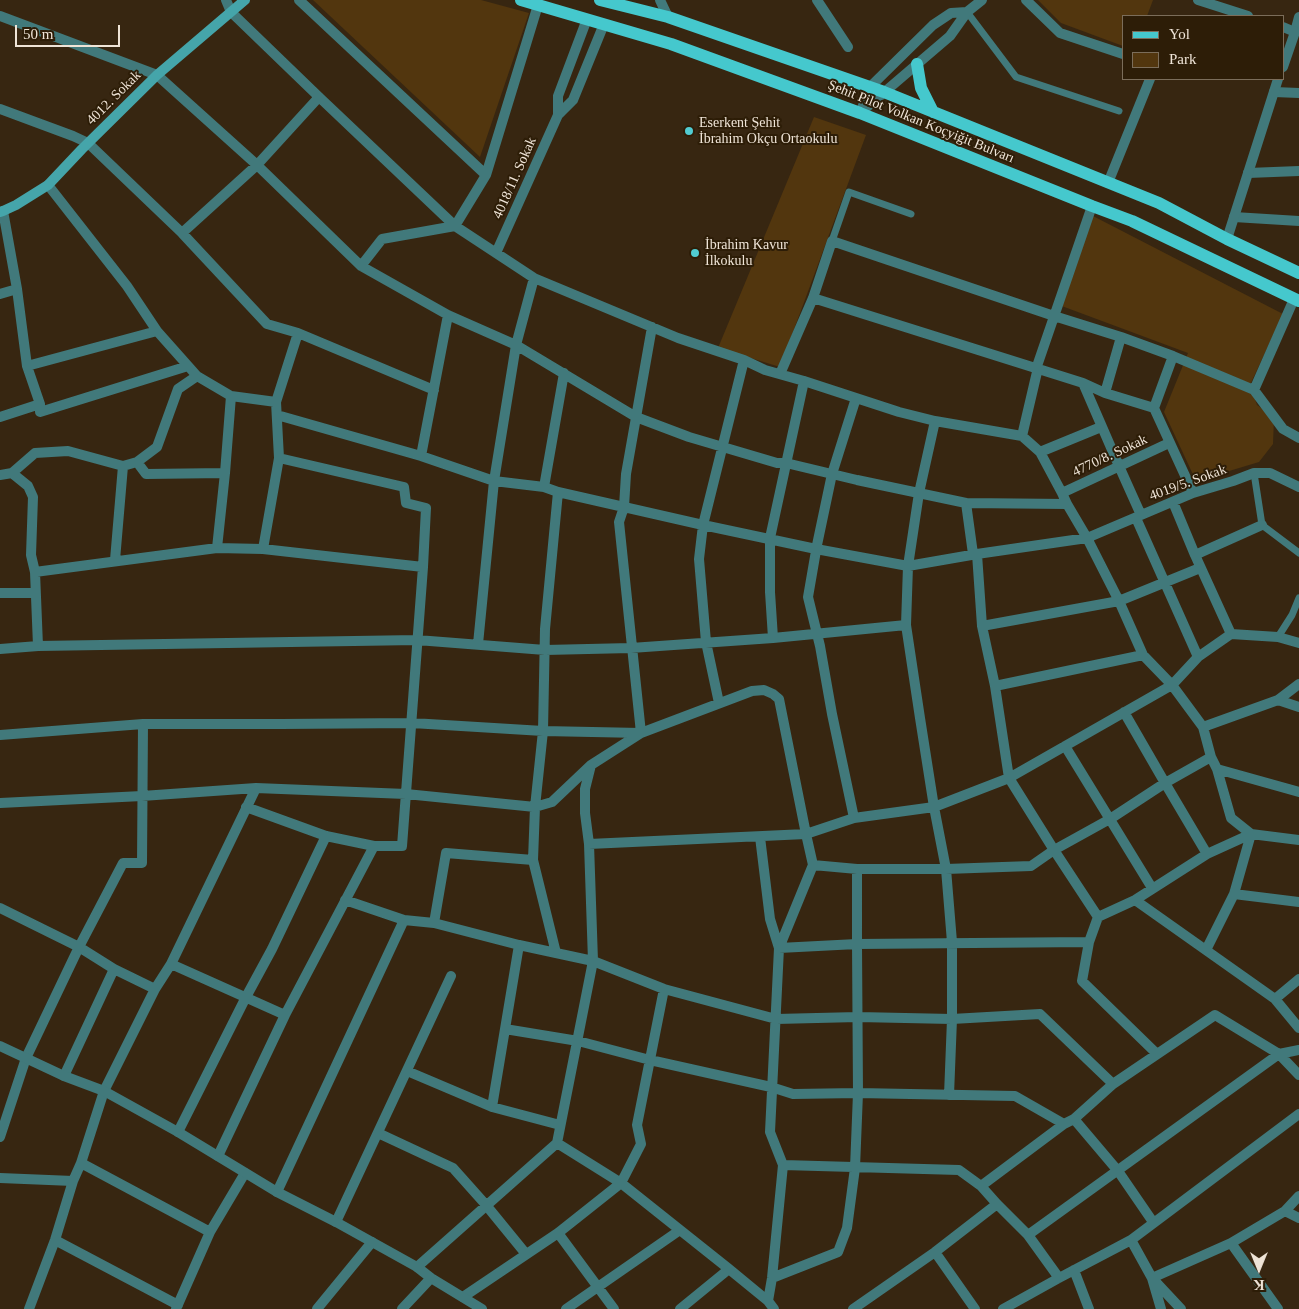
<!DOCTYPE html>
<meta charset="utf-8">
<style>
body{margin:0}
#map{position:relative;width:1299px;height:1309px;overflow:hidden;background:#372611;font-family:Georgia,serif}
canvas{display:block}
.legend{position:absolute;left:1122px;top:15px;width:162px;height:65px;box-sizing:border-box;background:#2d1d07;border:1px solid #7b6d5a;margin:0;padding:6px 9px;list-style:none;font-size:15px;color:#efe4d7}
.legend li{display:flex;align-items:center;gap:10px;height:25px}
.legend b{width:25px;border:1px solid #7b6d5a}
.north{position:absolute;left:1234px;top:1244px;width:50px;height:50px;-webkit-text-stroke:4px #2d1d07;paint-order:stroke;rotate:180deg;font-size:14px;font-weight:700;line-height:20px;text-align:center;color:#efe4d7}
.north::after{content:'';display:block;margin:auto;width:18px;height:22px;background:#efe4d7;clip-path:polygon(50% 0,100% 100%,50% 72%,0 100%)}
.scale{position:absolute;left:15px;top:25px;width:105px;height:22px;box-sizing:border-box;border:2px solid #efe4d7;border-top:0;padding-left:6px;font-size:15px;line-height:18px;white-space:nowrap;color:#efe4d7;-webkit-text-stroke:4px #2d1d07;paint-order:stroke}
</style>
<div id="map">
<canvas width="1299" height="1309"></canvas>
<ul class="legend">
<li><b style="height:6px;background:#45c8cd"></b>Yol</li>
<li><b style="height:14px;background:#52360e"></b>Park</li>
</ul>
<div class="north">K</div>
<div class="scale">50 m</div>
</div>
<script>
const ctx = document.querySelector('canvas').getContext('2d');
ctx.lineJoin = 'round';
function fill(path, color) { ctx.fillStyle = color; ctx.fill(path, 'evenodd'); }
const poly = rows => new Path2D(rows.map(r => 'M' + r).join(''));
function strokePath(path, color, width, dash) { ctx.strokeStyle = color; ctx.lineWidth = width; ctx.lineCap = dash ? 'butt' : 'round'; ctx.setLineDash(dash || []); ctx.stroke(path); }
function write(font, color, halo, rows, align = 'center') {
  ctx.font = font + ' Georgia,serif'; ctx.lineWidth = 4; ctx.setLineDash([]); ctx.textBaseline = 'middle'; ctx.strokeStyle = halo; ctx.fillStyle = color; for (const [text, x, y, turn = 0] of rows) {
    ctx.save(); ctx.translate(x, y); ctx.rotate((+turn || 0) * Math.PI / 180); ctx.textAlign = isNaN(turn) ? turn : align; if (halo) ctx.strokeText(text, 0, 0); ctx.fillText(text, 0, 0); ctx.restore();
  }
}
const green = poly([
 [313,0,481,0,529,13,480,157],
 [1038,0,1153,0,1147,16,1123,16,1123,46,1061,23],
 [814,117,866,135,780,367,718,348],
 [1093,216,1283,314,1250,385,1257,405,1274,417,1273,444,1259,462,1196,481,1164,412,1188,353,1059,305]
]);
const service = poly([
 [967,12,1016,77,1119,111],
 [832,241,849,192,911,214],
 [1254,473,1262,525,1299,553],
 [1278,637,1292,615,1299,598]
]);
const minor = poly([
 [226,0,231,12,319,97,455,226,534,278,678,338,744,360,765,370,804,381,899,412,935,421,1022,436,1040,452,1062,493,1067,504,1087,538,1119,601,1143,655,1172,685,1203,727,1211,757,1217,769,1231,818,1251,834,1234,894,1206,950],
 [299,0,486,175,455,226,382,239,361,266],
 [817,0,848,47],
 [1026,0,1060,33,1123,54],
 [0,16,157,75,257,165,361,266,448,315,516,345,636,417,689,437,777,463,786,463,857,480,966,503,973,554,977,554,982,626,995,686,1009,778,1054,850,1098,917],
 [1295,32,1299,17],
 [1274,92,1299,93],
 [0,109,73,136,88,143,182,233,267,324,298,333,276,402,279,458,404,487,406,503,426,508,423,567,402,846,374,846,285,1015,218,1156],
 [558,115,558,96,587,19],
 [1248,173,1299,171],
 [486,175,538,5],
 [1108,183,1150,79],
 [48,185,127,286,157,331,197,376,231,396],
 [3,211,17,289,27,366,40,404,40,412,188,366],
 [1234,217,1299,221],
 [182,233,257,165,319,97],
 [496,253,558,115,573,100,604,24],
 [0,294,17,289],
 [813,298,1083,383,1119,466,1141,515],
 [298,333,434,390],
 [1173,356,1254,390,1283,429,1299,438],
 [27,366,157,331],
 [780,374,813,298,832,241,1054,316,1121,337,1173,356,1154,408],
 [1083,383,1105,393,1154,408,1193,493],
 [1254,390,1294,299],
 [1105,393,1121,337],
 [277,415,421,456,494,481,544,487],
 [0,417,40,404],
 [935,421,919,493,908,566,906,625,920,718,934,807,946,869,952,942,952,1019,949,1095],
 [1022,436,1037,372,1036,369,1092,206],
 [1040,452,1101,427],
 [421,456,448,315],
 [137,462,146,474,225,473,231,396,276,402],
 [12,473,28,486,33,497,31,555,35,572],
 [0,475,12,473,35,453,68,451,123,466,137,462,157,447,178,389,197,376],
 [558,492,703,525,816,549,908,566,977,554,1087,538,1193,493,1233,481,1254,473,1270,473,1299,487],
 [1062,493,1169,443],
 [1173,502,1195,555,1231,634],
 [966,503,1067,504],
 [1136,518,1198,657],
 [217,548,225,473],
 [263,549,279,458],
 [1195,555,1262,525],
 [115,560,123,466],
 [0,593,35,593],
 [982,626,1119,601,1200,568],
 [773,638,770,592,770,538,804,381],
 [478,644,494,481,516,345,534,278],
 [38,646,35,572,217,548,263,549,423,567],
 [0,649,38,646,417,640,545,650,631,648,773,638,906,625],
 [995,686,1143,655],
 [1278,700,1299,707],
 [719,703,706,642,699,559,703,525,744,360],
 [1124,712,1165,783,1207,854],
 [1203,727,1278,700,1299,684],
 [0,735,143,724,281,724,412,723,543,731,641,733,619,522,624,507,626,474,652,327],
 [1065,746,1152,888],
 [591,765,585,789,585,813,589,844,593,961,557,1143,621,1183,729,1269,768,1301,774,1309],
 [1217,769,1299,792],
 [0,803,142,796,256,788,406,794,535,807,552,802,591,765,641,733,752,691,764,690,773,694,779,699,806,834,813,865,779,948,857,944,1089,942],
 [246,807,326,836,374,846],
 [854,818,832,714,820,646,808,597,817,545,832,474,856,398],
 [760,837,770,919,779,948,770,1132,783,1165,772,1278,768,1301],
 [589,844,806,834,854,818,934,807,1009,778,1172,685,1198,657,1231,634,1278,637,1299,643],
 [813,865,857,869,946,869,1031,866,1054,850,1110,819,1165,783,1211,757],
 [1234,894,1299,902],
 [345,900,404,920,434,923,519,945,593,961,664,989,776,1019,858,1017,952,1019,1040,1014,1113,1084],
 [1135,900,1275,999,1299,1028],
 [0,908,79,947,114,969,155,989,171,964,256,788],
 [434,923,446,853,533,860],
 [556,953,533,860,535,807,543,731,545,629,558,492,544,487,564,373],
 [171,964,285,1015],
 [1275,999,1299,979],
 [505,1029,578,1041,650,1060,771,1087,793,1094,858,1093,1015,1096,1064,1124],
 [1157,1054,1082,981,1089,942,1098,917,1135,900,1207,854,1251,834,1299,840],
 [407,1071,492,1107,560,1125],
 [64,1076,114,969],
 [492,1107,519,945],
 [1074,1119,1118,1171,1153,1222],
 [178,1132,246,997,272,949,326,836],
 [378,1133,453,1168,486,1205,526,1254],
 [0,1137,26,1058,79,947,123,863,142,863,143,724],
 [81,1163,210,1232],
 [783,1165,959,1170,981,1186,997,1204,1028,1235,1059,1278],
 [0,1178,73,1181],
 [981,1186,1064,1124,1074,1119,1113,1084,1215,1015,1279,1054,1299,1075],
 [277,1192,404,920],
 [1285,1211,1299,1218],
 [336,1222,451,976],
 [558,1233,614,1309],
 [1028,1235,1279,1054,1299,1050],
 [55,1240,178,1305],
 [1131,1240,1152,1278,1181,1309],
 [1231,1243,1278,1309],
 [935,1252,975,1309],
 [417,1267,557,1143],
 [1074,1270,1089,1309],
 [772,1278,838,1252,847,1228,855,1168,858,1093,857,944,857,869],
 [463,1297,558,1233,621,1183,641,1144,637,1125,664,989],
 [29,1309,55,1240,73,1181,81,1163,104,1091,155,989],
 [176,1309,210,1232,245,1173],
 [317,1309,372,1242],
 [566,1309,680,1230],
 [680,1309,729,1269],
 [853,1309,935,1252,997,1204],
 [1003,1309,1059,1278,1131,1240,1299,1114],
 [1161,1309,1152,1278,1231,1243,1285,1211,1299,1196]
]);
const tertiary = poly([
 [660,0,668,17],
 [1198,0,1248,16],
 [1283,27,1295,32,1283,67],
 [861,111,870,87,933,25,951,13,967,12],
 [860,113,950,36,967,12,982,0],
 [1227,239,1278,79],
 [0,1046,64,1076,104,1091,178,1132,277,1192,336,1222,417,1267,431,1278,482,1309],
 [402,1309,431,1278]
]);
const secondary = poly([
 [0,212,3,211,16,205,48,185,82,149,157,75,245,0]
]);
const primary = poly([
 [521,0,671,44,860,113,1092,206,1132,221,1299,301],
 [600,0,668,17,884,92,1159,203,1227,239,1299,273],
 [917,64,921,88,933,112]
]);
const markers = [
 [689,131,5,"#51ccd2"],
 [695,253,5,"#51ccd2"]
];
const streetNames = [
 ["4012. Sokak",114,98,-45],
 ["Şehit Pilot Volkan Koçyiğit Bulvarı",921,122,22],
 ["4018/11. Sokak",515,178,-66],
 ["4770/8. Sokak",1110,456,-25],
 ["4019/5. Sokak",1188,483,-20]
];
const poiNames = [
 ["Eserkent Şehit",699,123],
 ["İbrahim Okçu Ortaokulu",699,139],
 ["İbrahim Kavur",705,245],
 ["İlkokulu",705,261]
];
fill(green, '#52360e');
strokePath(service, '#41797b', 7);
strokePath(minor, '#41797b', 10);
strokePath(tertiary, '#41797b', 10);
strokePath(secondary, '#45a5aa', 10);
strokePath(primary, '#45c8cd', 12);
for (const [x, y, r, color] of markers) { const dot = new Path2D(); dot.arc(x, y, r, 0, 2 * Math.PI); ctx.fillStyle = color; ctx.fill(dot); strokePath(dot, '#2d1d07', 2); }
write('14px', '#efe4d7', '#2d1d07', streetNames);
write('14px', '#efe4d7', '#2d1d07', poiNames, 'left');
</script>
